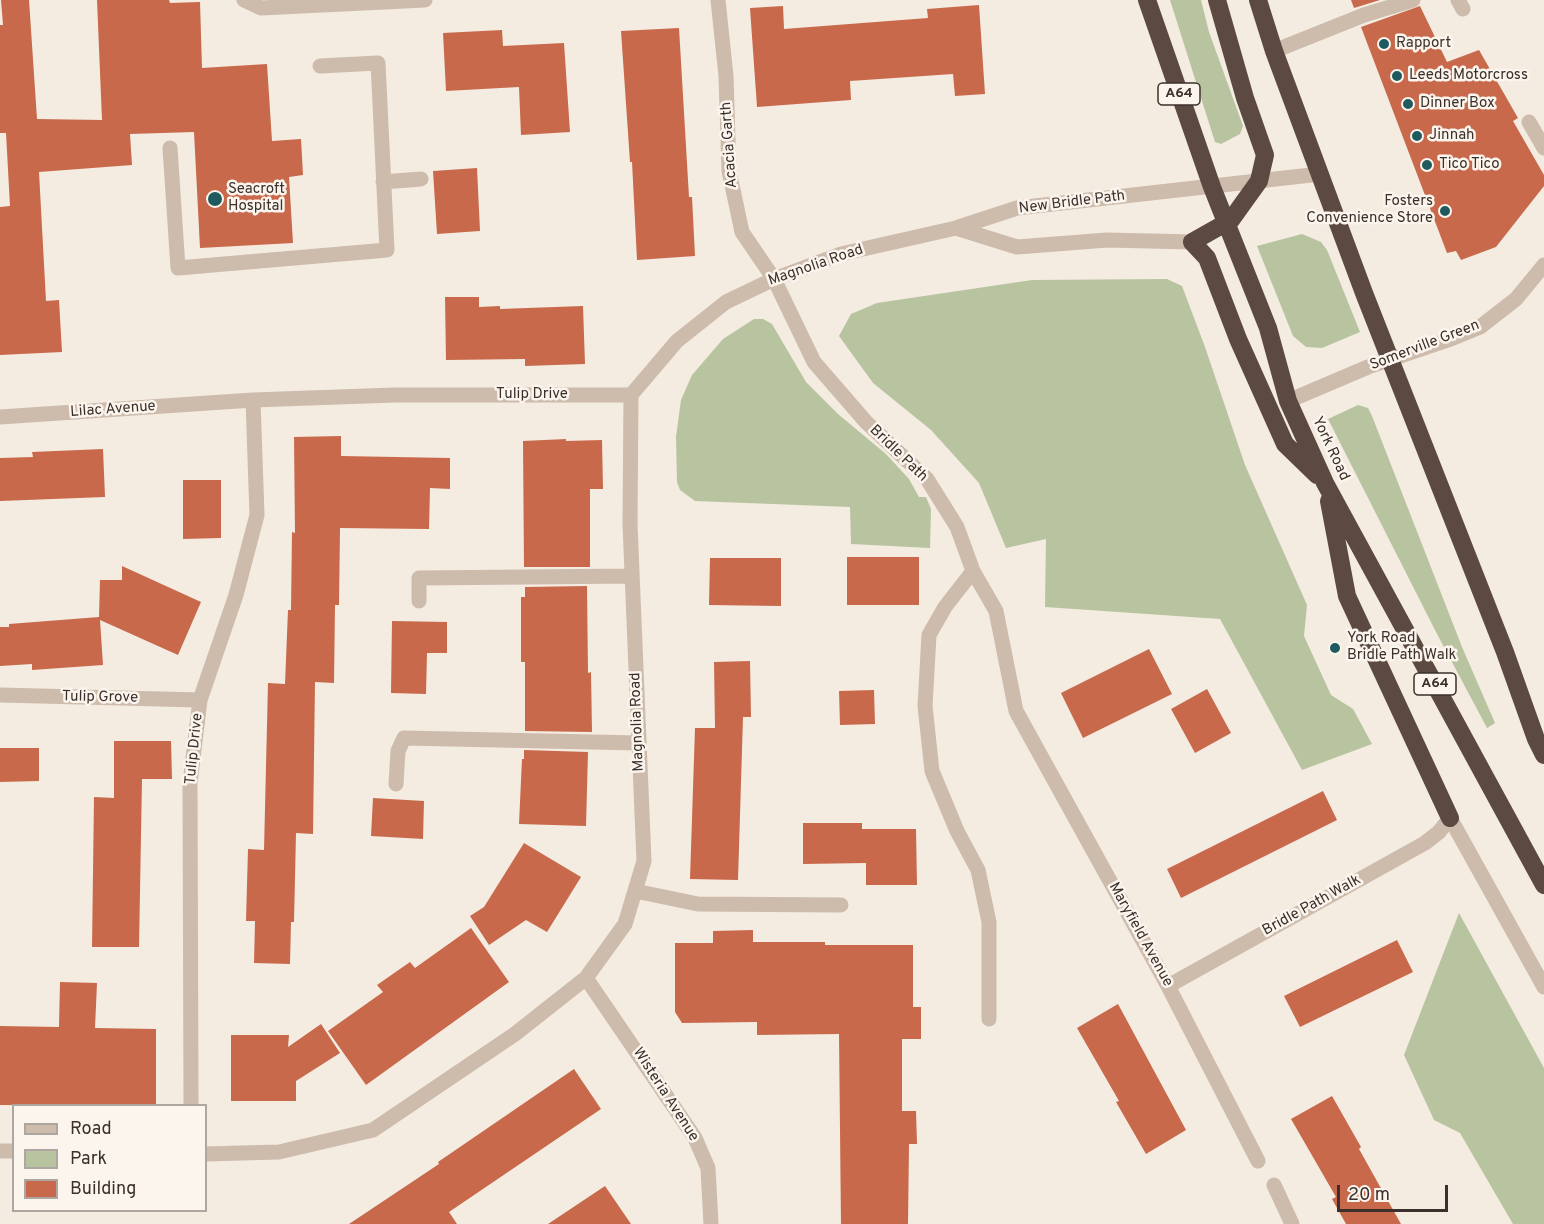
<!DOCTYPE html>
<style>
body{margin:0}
#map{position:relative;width:1544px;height:1224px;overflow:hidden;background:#f4ebe1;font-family:Overpass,sans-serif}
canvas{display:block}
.legend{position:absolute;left:12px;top:1104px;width:195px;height:108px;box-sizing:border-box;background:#fbf5ee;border:2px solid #aea6a0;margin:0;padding:8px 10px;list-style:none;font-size:18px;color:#3b302b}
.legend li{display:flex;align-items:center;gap:12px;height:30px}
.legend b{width:30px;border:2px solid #aea6a0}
.scale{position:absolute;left:1337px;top:1185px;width:111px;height:27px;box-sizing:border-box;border:3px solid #3b302b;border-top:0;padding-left:8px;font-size:18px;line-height:21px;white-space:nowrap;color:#3b302b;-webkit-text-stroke:4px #fbf5ee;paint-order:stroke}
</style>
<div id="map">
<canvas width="1544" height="1224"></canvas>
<ul class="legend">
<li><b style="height:8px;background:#cdbbac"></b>Road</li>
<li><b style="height:16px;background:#b8c4a0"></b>Park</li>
<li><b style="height:16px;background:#c8694b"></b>Building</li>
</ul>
<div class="scale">20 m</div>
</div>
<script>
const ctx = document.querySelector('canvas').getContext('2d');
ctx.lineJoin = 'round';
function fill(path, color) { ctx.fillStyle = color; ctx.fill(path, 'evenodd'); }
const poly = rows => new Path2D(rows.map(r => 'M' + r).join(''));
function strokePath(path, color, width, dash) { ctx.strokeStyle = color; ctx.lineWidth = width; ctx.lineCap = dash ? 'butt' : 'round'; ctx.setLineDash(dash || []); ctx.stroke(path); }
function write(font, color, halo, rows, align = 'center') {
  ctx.font = font + ' Overpass,sans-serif'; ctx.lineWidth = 5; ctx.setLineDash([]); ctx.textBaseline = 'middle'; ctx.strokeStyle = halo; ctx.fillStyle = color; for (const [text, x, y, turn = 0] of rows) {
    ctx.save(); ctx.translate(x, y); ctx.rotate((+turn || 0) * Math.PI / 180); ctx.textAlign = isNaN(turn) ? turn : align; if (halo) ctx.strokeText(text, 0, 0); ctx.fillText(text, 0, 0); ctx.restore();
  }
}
const green = poly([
 [1170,0,1201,0,1209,32,1243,126,1240,134,1221,144,1215,142],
 [1302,234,1321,242,1327,250,1360,332,1322,348,1306,347,1293,336,1257,246],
 [1167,279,1182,286,1205,347,1245,465,1307,605,1304,636,1331,695,1353,709,1372,744,1302,770,1220,619,1045,607,1046,539,1006,548,979,483,931,430,873,383,839,336,851,314,877,303,1032,280],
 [754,319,763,319,772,324,806,382,838,414,886,454,909,479,919,497,926,497,931,509,930,548,851,544,850,507,695,501,680,490,677,482,676,437,681,400,692,375,723,339],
 [1358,405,1368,408,1372,416,1462,647,1495,723,1487,728,1436,632,1328,419],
 [1459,913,1544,1068,1544,1224,1513,1224,1460,1133,1434,1120,1404,1055]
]);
const building = poly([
 [1,0,29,0,37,119,102,120,97,0,169,0,170,3,200,2,202,68,267,64,272,141,301,139,303,175,289,177,293,243,200,248,194,132,130,134,132,165,39,172,46,301,59,300,62,352,0,355,0,207,10,206,6,133,0,133,0,25,3,25],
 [1351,0,1380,0,1354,8],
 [979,5,985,94,955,96,953,74,850,81,851,100,757,107,750,8,783,6,784,29,928,18,927,9],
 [1420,6,1447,62,1479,50,1518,118,1513,121,1544,175,1544,186,1496,247,1461,260,1456,251,1447,253,1361,27],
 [679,28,689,197,692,197,695,256,637,260,632,162,630,162,621,31],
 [502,30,503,46,564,43,570,132,521,135,519,87,446,91,443,33],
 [477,168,480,231,437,234,433,171],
 [445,297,479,297,479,307,500,306,500,309,583,306,585,364,525,366,525,359,446,360],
 [341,436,341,456,450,458,450,489,430,488,429,529,340,528,339,605,335,605,334,683,315,682,313,834,296,833,294,922,291,922,290,964,254,963,255,921,246,921,248,849,264,850,268,683,285,684,288,610,291,610,292,532,295,533,294,437],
 [566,439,566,441,602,440,603,489,590,489,590,567,524,567,523,441],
 [103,449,105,497,0,501,0,458,33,457,32,452],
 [183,480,221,480,221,538,183,539],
 [847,557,919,557,919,605,847,605],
 [710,558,781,558,781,606,709,605],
 [122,566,201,602,178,655,100,620,103,665,32,670,32,664,0,666,0,627,9,627,9,624,99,617,100,580,122,580],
 [587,586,588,673,591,672,592,732,525,731,525,662,521,662,521,597,525,597,525,587],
 [392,621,447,622,447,653,427,653,426,694,391,693],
 [1149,649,1172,694,1083,738,1061,693],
 [750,661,751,717,743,717,738,880,690,879,695,728,715,728,714,662],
 [1207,689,1231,733,1195,753,1171,709],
 [874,690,875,724,840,725,839,691],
 [114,741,171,741,172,779,142,779,139,947,92,947,94,797,114,798],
 [0,748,39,748,39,781,0,782],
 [524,750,588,752,586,826,519,824,522,759,524,759],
 [1323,791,1337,820,1181,898,1167,869],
 [373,798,424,801,423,839,371,836],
 [803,823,862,823,862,829,916,829,917,885,866,885,866,863,803,864],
 [524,843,581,877,547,932,526,920,489,945,470,916,484,907],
 [471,928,509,982,366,1085,328,1031,383,992,377,985,410,962,415,968],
 [753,930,753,942,825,942,825,945,913,945,913,1007,921,1007,921,1039,902,1039,902,1111,916,1111,917,1144,909,1144,908,1224,841,1224,839,1034,757,1035,757,1022,682,1023,675,1012,675,943,713,943,713,931],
 [1397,940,1413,972,1300,1027,1284,996],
 [60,982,97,983,95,1028,156,1029,156,1106,0,1105,0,1026,59,1027],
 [1118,1004,1186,1130,1146,1154,1116,1102,1119,1101,1077,1028],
 [321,1024,340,1053,296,1081,296,1101,231,1101,231,1035,289,1035,288,1047],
 [574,1069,601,1109,449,1212,457,1224,349,1224,439,1164,438,1162],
 [1332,1096,1361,1147,1359,1149,1401,1224,1346,1224,1332,1199,1336,1197,1291,1119],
 [605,1186,631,1224,548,1224]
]);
const minor = poly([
 [244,0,261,8,425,0],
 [718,0,726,76,729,171,742,232,774,279,814,362,866,422,927,479,957,527,973,571,996,611,1016,711,1168,986,1258,1161],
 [1458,0,1463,9],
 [1274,51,1364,15,1413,0],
 [1529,122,1544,148],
 [170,148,178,268,387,250,378,63,320,66],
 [383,182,421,179],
 [956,228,1017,247,1107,240,1192,242],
 [1288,401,1368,367,1448,340,1480,327,1516,299,1544,265],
 [0,417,253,400,395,395,631,395],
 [973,571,945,607,929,635,925,706,932,771,957,831,978,870,989,922,989,1019],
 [419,601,419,578,632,576],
 [0,695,200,700],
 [396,784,398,751,404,738,639,743],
 [635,891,698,904,841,905],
 [586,978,695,1138,708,1168,711,1224],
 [1168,986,1425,843,1439,832,1450,818,1544,987],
 [191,1106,190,783,200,700,236,595,257,515,253,400],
 [0,1151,14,1151],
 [206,1154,279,1152,373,1130,515,1034,586,978,625,924,644,861,630,524,631,395,677,341,726,302,774,279,841,254,956,228,1017,208,1320,174],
 [1274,1185,1292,1224]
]);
const highway = poly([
 [1147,0,1212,187,1268,328,1288,401,1325,483,1544,885],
 [1217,0,1245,98,1265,155,1259,181,1231,220,1192,242,1207,258,1238,339,1285,444,1317,475],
 [1258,0,1274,51,1364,293,1505,652,1536,739,1544,755],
 [1329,501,1347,596,1450,818]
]);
const markers = [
 [1384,44,6,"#1f5a5e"],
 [1397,76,6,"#1f5a5e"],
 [1408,104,6,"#1f5a5e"],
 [1417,136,6,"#1f5a5e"],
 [1427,165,6,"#1f5a5e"],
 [215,199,8,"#1f5a5e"],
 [1445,211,6,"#1f5a5e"],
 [1335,648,6,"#1f5a5e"]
];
const shields = [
 [1179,94,42],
 [1435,684,42]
];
const shieldNames = [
 ["A64",1179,94],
 ["A64",1435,684]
];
const poiNames = [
 ["Rapport",1396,44],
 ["Leeds Motorcross",1409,76],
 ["Dinner Box",1420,104],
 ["Jinnah",1429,136],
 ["Tico Tico",1439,165],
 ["Seacroft",228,190],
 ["Hospital",228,207],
 ["Fosters",1433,202,"right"],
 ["Convenience Store",1433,219,"right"],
 ["York Road",1347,639],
 ["Bridle Path Walk",1347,656]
];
const streetNames = [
 ["Acacia Garth",730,145,-94],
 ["New Bridle Path",1072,203,-7],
 ["Magnolia Road",816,266,-19],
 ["Somerville Green",1425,346,-21],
 ["Tulip Drive",532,395],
 ["Lilac Avenue",113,410,-4],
 ["York Road",1330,449,65],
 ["Bridle Path",898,454,44],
 ["Tulip Grove",100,698,1],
 ["Magnolia Road",638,722,-92],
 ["Tulip Drive",195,749,-84],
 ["Bridle Path Walk",1312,906,-29],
 ["Maryfield Avenue",1140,935,61],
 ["Wisteria Avenue",665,1095,57]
];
fill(green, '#b8c4a0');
fill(building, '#c8694b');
strokePath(minor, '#cdbbac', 15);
strokePath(highway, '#5c4a42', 18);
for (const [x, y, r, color] of markers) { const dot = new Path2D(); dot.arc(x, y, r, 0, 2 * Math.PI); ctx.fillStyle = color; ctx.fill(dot); strokePath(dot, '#fbf5ee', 2); }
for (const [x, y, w] of shields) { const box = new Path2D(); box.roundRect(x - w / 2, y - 11, w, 22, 4.5); ctx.fillStyle = '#fbf5ee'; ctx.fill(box); strokePath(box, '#3b302b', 1.5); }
write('bold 14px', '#3b302b', null, shieldNames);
write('15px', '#3b302b', '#fbf5ee', poiNames, 'left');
write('15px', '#3b302b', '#fbf5ee', streetNames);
</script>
